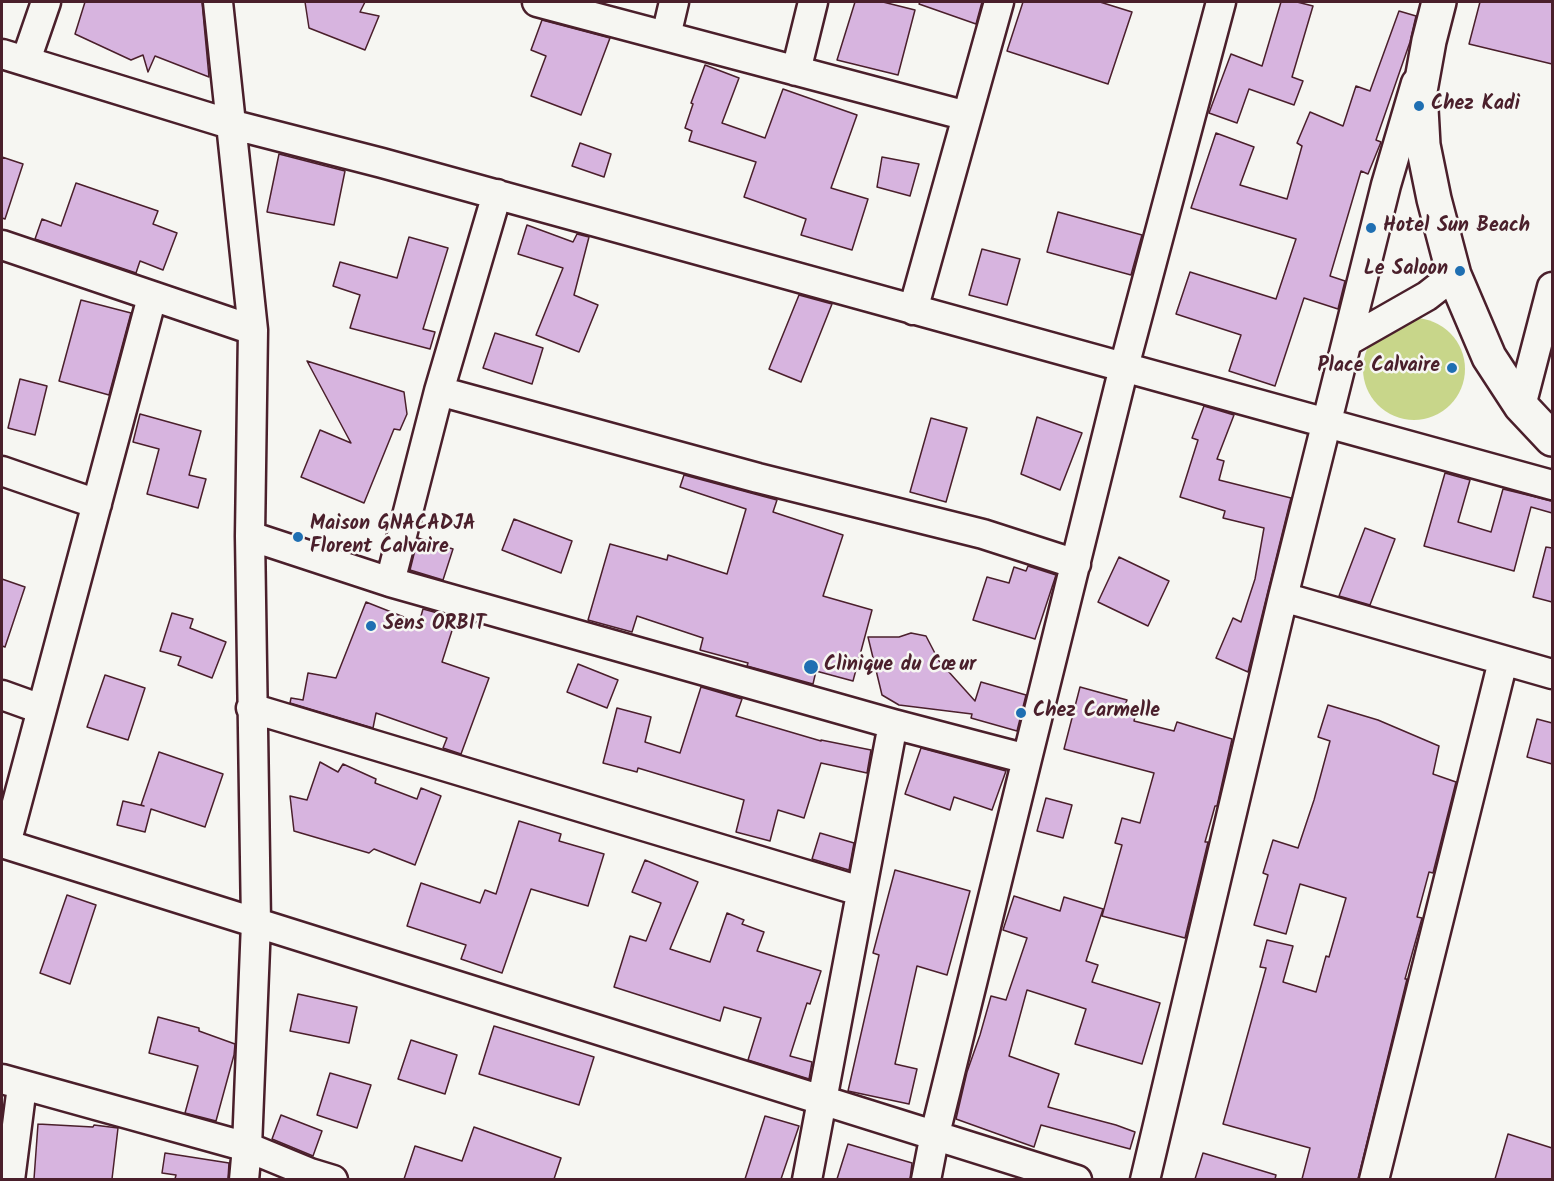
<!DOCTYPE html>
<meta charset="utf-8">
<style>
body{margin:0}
#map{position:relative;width:1554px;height:1181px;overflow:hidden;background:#f6f6f2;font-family:Kalam,sans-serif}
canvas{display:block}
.frame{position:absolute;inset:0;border:3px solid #4a1f2b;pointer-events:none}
</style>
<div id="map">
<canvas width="1554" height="1181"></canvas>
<div class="frame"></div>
</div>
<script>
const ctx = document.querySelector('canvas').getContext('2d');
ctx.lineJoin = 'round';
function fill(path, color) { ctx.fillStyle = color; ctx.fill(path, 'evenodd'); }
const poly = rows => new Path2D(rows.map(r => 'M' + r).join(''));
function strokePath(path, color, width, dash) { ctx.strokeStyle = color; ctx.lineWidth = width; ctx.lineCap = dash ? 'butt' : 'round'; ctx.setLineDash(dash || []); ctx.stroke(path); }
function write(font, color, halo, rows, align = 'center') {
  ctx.font = font + ' Kalam,sans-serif'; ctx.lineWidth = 5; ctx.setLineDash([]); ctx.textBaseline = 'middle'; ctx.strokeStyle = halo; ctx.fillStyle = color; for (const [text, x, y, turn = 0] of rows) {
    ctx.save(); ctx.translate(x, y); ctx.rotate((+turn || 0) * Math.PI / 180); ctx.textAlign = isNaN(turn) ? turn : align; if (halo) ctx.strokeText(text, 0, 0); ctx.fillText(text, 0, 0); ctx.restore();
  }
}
const green = poly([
 '1363 369a51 51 0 1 1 102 0a51 51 0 1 1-102 0Z'
]);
const building = poly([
 [85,2,202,2,209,77,155,56,148,72,143,55,131,60,75,34,85,2],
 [305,2,365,2,360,12,379,16,365,50,309,28,305,2],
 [855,2,883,2,915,10,898,75,837,60,855,2],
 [920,2,982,2,976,24,919,4,920,2],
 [1023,2,1100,2,1132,12,1108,84,1007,51,1023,2],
 [1281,2,1297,2,1313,6,1292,77,1303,81,1294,105,1249,89,1237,123,1209,113,1231,54,1262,66,1281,2],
 [1480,2,1552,2,1552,64,1469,44,1480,2],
 [1399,11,1416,16,1410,42,1376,140,1381,142,1368,174,1361,171,1330,276,1345,281,1338,309,1304,298,1275,386,1229,371,1241,335,1176,314,1190,272,1276,299,1296,239,1191,208,1216,133,1254,147,1240,185,1287,199,1302,146,1297,143,1310,112,1343,126,1356,86,1370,91,1399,11],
 [542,20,610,38,581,115,531,96,546,56,531,50,542,20],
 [705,65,739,78,722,123,765,138,783,89,857,115,831,188,868,199,852,250,801,235,806,219,744,197,756,162,689,141,692,131,685,128,693,104,691,103,705,65],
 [580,143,611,154,604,177,572,166,580,143],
 [279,154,345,171,334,225,267,212,279,154],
 [2,157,23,164,5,219,2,218,2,157],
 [882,157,919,164,910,196,877,187,882,157],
 [76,183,158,211,153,224,177,233,163,270,140,261,136,273,35,239,42,219,61,226,76,183],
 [1058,212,1142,235,1131,275,1047,252,1058,212],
 [527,225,573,242,577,234,589,237,574,295,598,305,579,352,536,335,563,268,518,254,527,225],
 [409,237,448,248,423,329,435,332,430,349,350,328,360,295,333,286,340,262,397,278,409,237],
 [982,249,1020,259,1007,305,969,295,982,249],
 [799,295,832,304,801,382,769,369,799,295],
 [81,300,131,313,109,395,59,381,81,300],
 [495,333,543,348,532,384,483,368,495,333],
 [307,361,404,392,407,414,400,430,394,429,364,503,301,477,320,430,351,443,307,361],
 [20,379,47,386,35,435,8,428,20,379],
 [1204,406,1234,415,1217,459,1224,461,1219,480,1291,498,1248,672,1216,658,1233,618,1241,622,1255,579,1264,528,1223,518,1225,511,1180,497,1198,440,1192,438,1204,406],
 [140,414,201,431,189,475,206,479,198,508,147,494,159,449,133,442,140,414],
 [1037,417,1082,433,1060,490,1021,474,1037,417],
 [931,418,967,428,946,502,910,492,931,418],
 [1445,473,1470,480,1458,522,1491,532,1503,489,1552,501,1552,513,1531,507,1514,571,1424,546,1445,473],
 [684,475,777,500,773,512,843,535,823,596,872,610,853,681,816,671,813,684,747,666,748,663,700,650,703,638,637,616,632,632,588,620,610,544,667,560,668,555,727,574,746,509,680,487,684,475],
 [514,519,572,541,561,573,502,550,514,519],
 [1365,528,1395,539,1370,605,1339,596,1365,528],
 [418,538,453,549,443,580,410,570,418,538],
 [1546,547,1552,548,1552,602,1533,597,1546,547],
 [1119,557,1169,581,1148,626,1098,602,1119,557],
 [1028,566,1056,575,1035,639,973,620,987,577,1009,583,1014,567,1026,571,1028,566],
 [2,579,25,587,5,647,2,646,2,579],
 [366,602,419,623,423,609,456,618,442,662,489,678,461,754,443,748,447,738,376,713,373,728,290,703,291,698,303,700,308,673,336,678,366,602],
 [172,613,193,619,190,628,226,642,212,678,178,665,181,657,160,651,172,613],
 [911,633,926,636,939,661,975,701,981,682,1026,695,1017,731,971,718,972,714,899,705,882,695,868,637,899,637,911,633],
 [578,664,618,680,607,708,567,692,578,664],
 [105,675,145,688,128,740,87,727,105,675],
 [701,687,742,699,736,716,821,741,821,740,871,750,867,773,821,763,804,818,778,810,770,841,736,832,744,800,638,768,637,772,603,763,617,708,651,717,645,742,680,753,701,687],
 [1080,687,1127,700,1124,708,1136,711,1134,721,1174,731,1177,722,1232,739,1217,806,1215,806,1205,842,1208,842,1185,938,1102,916,1122,845,1115,843,1122,818,1140,823,1154,773,1064,749,1080,687],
 [1328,705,1378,720,1439,746,1433,774,1456,782,1433,873,1429,872,1417,917,1422,918,1405,979,1407,979,1358,1179,1302,1179,1310,1148,1223,1124,1266,968,1260,967,1267,940,1293,946,1283,982,1316,992,1326,956,1329,957,1346,898,1300,884,1286,934,1254,925,1268,875,1263,873,1273,840,1298,848,1314,800,1330,741,1318,737,1328,705],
 [1537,719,1552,723,1552,764,1527,757,1537,719],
 [921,748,1006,771,992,810,954,797,950,810,905,794,921,748],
 [159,752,223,774,205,827,151,809,145,832,117,825,123,801,144,806,141,805,159,752],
 [320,762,338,772,343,764,376,779,375,783,417,799,421,788,441,796,415,865,374,849,369,853,294,831,290,796,307,800,320,762],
 [1046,798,1072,805,1063,838,1037,831,1046,798],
 [519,821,561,834,559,841,604,854,588,906,531,889,502,973,461,959,466,945,407,926,421,883,480,903,485,890,496,894,519,821],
 [820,833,854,843,849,870,812,859,820,833],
 [645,860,698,882,670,949,710,962,727,913,744,920,742,924,764,932,757,951,821,971,810,1004,807,1003,790,1056,812,1062,809,1079,748,1060,761,1018,724,1007,720,1021,614,987,630,936,646,941,661,903,632,892,645,860],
 [895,870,970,891,947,975,917,966,895,1064,917,1069,909,1104,848,1091,879,955,873,953,895,870],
 [67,895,96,905,70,984,40,973,67,895],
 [1014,896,1060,911,1064,897,1103,909,1086,961,1098,965,1092,982,1160,1003,1142,1064,1075,1044,1086,1009,1027,990,1009,1056,1059,1074,1048,1107,1116,1125,1135,1132,1130,1149,1041,1125,1034,1147,956,1119,967,1072,980,1035,991,996,1006,1000,1027,938,1003,930,1014,896],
 [298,994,357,1007,349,1043,290,1031,298,994],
 [158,1017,199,1028,199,1031,235,1044,234,1055,216,1121,185,1113,198,1066,149,1053,158,1017],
 [494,1026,594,1057,579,1105,479,1074,494,1026],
 [411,1040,457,1055,445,1094,398,1079,411,1040],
 [330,1073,371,1085,357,1128,317,1115,330,1073],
 [281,1115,322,1131,313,1156,272,1139,281,1115],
 [765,1116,799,1126,781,1179,745,1179,765,1116],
 [38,1124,93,1127,94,1125,118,1128,112,1179,34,1179,38,1124],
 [474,1127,561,1158,554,1179,404,1179,415,1146,462,1161,474,1127],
 [1508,1134,1552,1148,1552,1179,1495,1179,1508,1134],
 [848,1144,912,1163,910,1179,837,1179,848,1144],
 [165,1153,229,1163,228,1179,175,1179,176,1175,162,1173,165,1153],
 [1203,1153,1276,1175,1275,1179,1195,1179,1203,1153]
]);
const minor = poly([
 [218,2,253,330,250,536,256,923,247,1147,244,1180],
 [537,2,967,116],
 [666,36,674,2],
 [2,54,230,124,382,163,1552,485],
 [26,60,46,2],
 [796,71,813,2],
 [2,245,253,330],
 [913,310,999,2],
 [1348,341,1427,296,1454,275],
 [439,391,758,478,983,534,1076,564],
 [1521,406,1552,287],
 [2,471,97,504],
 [250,536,390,582,893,724,1027,759],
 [390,582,439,391,497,194],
 [1283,597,1552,674],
 [2,695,41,709],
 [251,708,860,891],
 [2,843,1077,1180],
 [6,844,152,297],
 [2,1079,247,1147,310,1173,333,1180],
 [10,1180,22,1086],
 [807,1180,893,724],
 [926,1180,935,1134,1027,759,1124,367,1221,2],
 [1145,1180,1283,597,1386,185,1416,83],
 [1374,1180,1503,661]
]);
const major = poly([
 [1439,2,1429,41,1420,91,1423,145,1434,199,1454,275,1489,357,1521,406,1552,439]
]);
const markers = [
 [1419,106,6,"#1f6fb2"],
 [1371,228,6,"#1f6fb2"],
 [1460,271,6,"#1f6fb2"],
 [1452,368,6,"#1f6fb2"],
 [298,537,6,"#1f6fb2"],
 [371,626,6,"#1f6fb2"],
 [811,667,8,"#1f6fb2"],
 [1021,713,6,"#1f6fb2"]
];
const poiNames = [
 ["Chez Kadi",1431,106],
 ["Hotel Sun Beach",1383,228],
 ["Le Saloon",1448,271,"right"],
 ["Place Calvaire",1440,368,"right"],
 ["Maison GNACADJA",310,526],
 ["Florent Calvaire",310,549],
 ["Sens ORBIT",383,626],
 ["Clinique du Cœur",824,667],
 ["Chez Carmelle",1033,713]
];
fill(green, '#c8d68a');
fill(building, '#d7b4df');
strokePath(building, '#4a1f2b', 1.5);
strokePath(minor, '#4a1f2b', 33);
strokePath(major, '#4a1f2b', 38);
strokePath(minor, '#f6f6f2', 28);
strokePath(major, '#f6f6f2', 33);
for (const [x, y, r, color] of markers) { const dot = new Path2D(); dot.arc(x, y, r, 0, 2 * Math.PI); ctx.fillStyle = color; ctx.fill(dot); strokePath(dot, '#f6f6f2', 2); }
write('bold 20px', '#4a1f2b', '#f6f6f2', poiNames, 'left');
</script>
